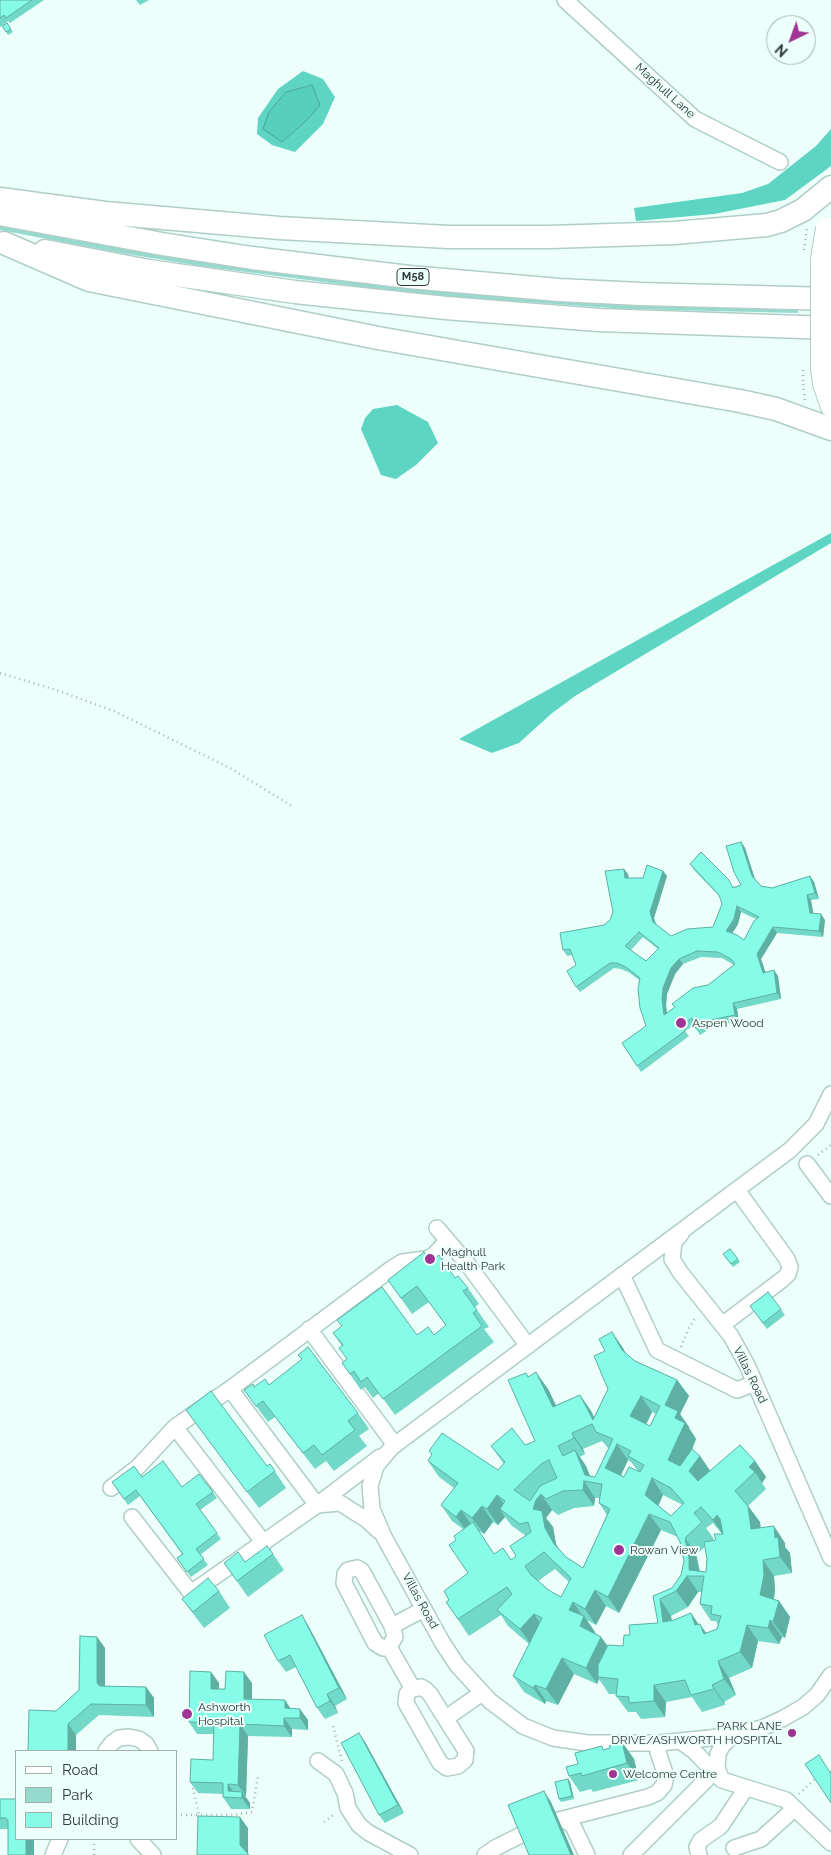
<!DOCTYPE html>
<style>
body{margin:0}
#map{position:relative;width:831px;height:1855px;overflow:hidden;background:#ecfffb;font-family:Raleway,sans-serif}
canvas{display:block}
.legend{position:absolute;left:15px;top:1750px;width:162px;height:90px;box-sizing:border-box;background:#ecfffb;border:1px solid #a0b1ad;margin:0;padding:6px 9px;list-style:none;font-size:15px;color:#2f3b39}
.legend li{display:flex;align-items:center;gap:10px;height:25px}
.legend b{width:25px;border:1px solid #a0b1ad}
.north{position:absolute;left:766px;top:15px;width:50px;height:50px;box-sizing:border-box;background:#ecfffb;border:1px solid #a0b1ad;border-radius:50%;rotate:222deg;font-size:14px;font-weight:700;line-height:20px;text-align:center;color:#2f3b39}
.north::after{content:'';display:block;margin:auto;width:18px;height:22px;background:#a03495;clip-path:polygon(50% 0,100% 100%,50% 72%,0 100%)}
</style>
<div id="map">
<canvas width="831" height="1855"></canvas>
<ul class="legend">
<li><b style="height:6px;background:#fff"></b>Road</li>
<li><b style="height:14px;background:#95dacd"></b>Park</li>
<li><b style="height:14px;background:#85fbe8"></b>Building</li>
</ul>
<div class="north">N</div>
</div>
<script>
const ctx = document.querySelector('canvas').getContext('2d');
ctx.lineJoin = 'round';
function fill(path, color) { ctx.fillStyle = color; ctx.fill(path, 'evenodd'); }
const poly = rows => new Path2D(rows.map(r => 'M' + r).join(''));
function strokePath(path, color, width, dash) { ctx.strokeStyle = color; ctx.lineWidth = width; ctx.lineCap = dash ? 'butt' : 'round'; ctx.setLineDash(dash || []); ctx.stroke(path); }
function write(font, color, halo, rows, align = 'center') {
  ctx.font = font + ' Raleway,sans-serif'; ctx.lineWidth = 4; ctx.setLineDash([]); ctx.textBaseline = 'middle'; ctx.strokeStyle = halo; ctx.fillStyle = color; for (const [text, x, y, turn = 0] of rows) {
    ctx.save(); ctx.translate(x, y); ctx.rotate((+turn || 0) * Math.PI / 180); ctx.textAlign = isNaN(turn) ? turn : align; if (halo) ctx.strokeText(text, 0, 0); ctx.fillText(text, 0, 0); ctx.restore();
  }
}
const green = poly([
 [0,222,104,242,798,306,798,313,626,309,455,297,370,288,200,266,116,252,0,230]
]);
const forest = poly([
 [303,71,323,79,335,97,323,124,295,152,272,145,257,134,258,118,278,89],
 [311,85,320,105,306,121,282,142,269,112,286,92],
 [831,129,831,166,785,200,714,214,636,221,634,208,742,193,768,184,816,146],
 [397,405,428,422,438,443,416,465,396,479,381,475,361,429,365,418,373,409],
 [831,533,831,543,575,696,551,714,519,743,492,753,459,739]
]);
const water = poly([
 [312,85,320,105,306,121,282,142,263,129,269,112,286,92,312,85]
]);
const path = poly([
 [803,384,805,400],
 [0,673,59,691,114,711,230,768,292,806],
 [818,1155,831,1145],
 [681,1347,689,1328,696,1317],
 [333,1726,342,1761],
 [830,1772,831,1772],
 [192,1783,199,1815,234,1815,252,1812,258,1776],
 [799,1794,815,1779],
 [176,1815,199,1815],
 [324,1822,335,1814],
 [94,1855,94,1839]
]);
const minor = poly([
 [565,0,695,119,780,162],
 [831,1094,816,1124,790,1150,392,1447,376,1466,370,1486,372,1509,383,1535,442,1642,457,1665,490,1701,523,1726,553,1738,587,1743,659,1743,710,1738,762,1728,782,1719,803,1707,817,1695,831,1675],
 [807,1164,831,1196],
 [437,1228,466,1262,528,1346],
 [681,1234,674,1242,672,1259,680,1272,731,1336,747,1365,831,1558],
 [622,1275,657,1350,737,1390,755,1383],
 [722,1325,783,1279,788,1274,790,1267,787,1259,737,1190],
 [309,1329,395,1445],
 [175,1427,264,1543],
 [111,1488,137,1468,175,1427,230,1389],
 [132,1517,191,1593,317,1505,230,1389,391,1269,402,1262,426,1259,433,1256,447,1241],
 [379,1531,367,1520,340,1503,317,1505,380,1457],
 [357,1568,362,1571,392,1626,395,1637,389,1647,383,1648,375,1643,344,1583,345,1574,348,1570,357,1568],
 [392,1626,424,1609],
 [389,1647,413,1689],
 [421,1687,426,1690,430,1694,466,1751,465,1760,458,1766,447,1768,440,1763,406,1703,407,1694,410,1690,421,1687],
 [446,1718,482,1693],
 [680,1741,694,1751,722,1780,717,1768,718,1754,722,1746,729,1739,738,1734],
 [106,1751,112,1743,119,1738,129,1737,139,1739,146,1744,150,1751],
 [318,1761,336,1774,345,1793,348,1808,359,1825,369,1833,410,1855],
 [722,1780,786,1800,831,1843],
 [138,1839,153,1855],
 [734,1848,761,1839,794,1809],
 [53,1855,60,1839],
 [485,1855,495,1848,523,1834],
 [587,1855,573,1826,567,1821,559,1820,648,1797,657,1793,664,1785,666,1776,658,1752,659,1743],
 [631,1855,714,1772],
 [699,1855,697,1847,701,1840,721,1826,746,1788]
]);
const major = poly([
 [823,384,831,407]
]);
const highway = poly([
 [0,199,105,213,279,228,449,237,550,237,674,233,767,225,781,221,803,210,831,187],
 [0,214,162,244,252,258,409,277,559,290,640,294,831,299],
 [4,243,89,280,378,338,740,401,776,409,831,429],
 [45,251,149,271,295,292,446,308,599,320,831,328]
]);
const pathBridge = poly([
 [804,250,807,227],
 [803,370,803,384]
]);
const majorBridge = poly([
 [823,384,821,368,821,259,826,228]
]);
const wall = poly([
 [0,0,44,0,10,23,8,21,0,27],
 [136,0,149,0,140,5],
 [7,23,13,32,8,35,2,26],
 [741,842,745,848,755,880,761,886,772,888,810,876,814,882,819,899,811,900,813,913,825,920,823,937,777,933,761,959,765,972,778,976,781,999,737,1009,739,1021,715,1026,700,1035,696,1029,695,1025,685,1031,689,1036,641,1072,622,1043,646,1026,639,980,630,973,621,969,614,968,580,992,576,987,576,965,573,955,567,956,563,950,604,925,610,920,613,912,624,869,628,874,629,878,643,878,663,871,667,876,654,918,656,924,671,936,713,927,722,904,720,897,694,870,690,864,733,887,741,885],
 [741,912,756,919,744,940,732,934,738,924],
 [643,937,658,949,646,961,631,950],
 [701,957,722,958,734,965,708,985,667,1013,666,1005,667,994,675,974,683,964],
 [730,1249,740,1262,733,1267,723,1254],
 [431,1261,455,1278,468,1288,479,1304,475,1307,489,1327,484,1329,494,1342,395,1415,379,1393,373,1398,365,1387,361,1390,342,1363,347,1360,342,1346,333,1333,434,1335,446,1326,429,1302,412,1314,388,1280],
 [768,1292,785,1315,767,1329,750,1306],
 [612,1332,626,1354,635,1361,677,1380,689,1396,680,1414,689,1427,689,1428,696,1439,692,1450,700,1456,710,1471,755,1461,766,1477,762,1483,766,1489,748,1506,760,1522,760,1528,785,1543,785,1547,790,1553,792,1573,774,1576,775,1591,774,1599,779,1601,790,1617,785,1638,782,1637,779,1644,758,1641,752,1668,729,1678,736,1695,724,1702,725,1705,702,1712,692,1697,666,1702,665,1717,641,1719,636,1712,628,1712,616,1696,616,1694,609,1694,599,1679,597,1684,574,1674,558,1705,546,1701,545,1704,524,1692,513,1676,529,1644,508,1626,501,1615,469,1636,446,1602,449,1600,468,1573,456,1540,463,1529,452,1521,441,1505,454,1488,439,1477,428,1461,432,1455,429,1451,498,1470,504,1464,491,1446,525,1445,535,1441,526,1373,528,1376,548,1389,556,1405,580,1395,591,1411,594,1417,608,1389,605,1351],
 [652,1412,656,1414,650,1426,646,1424],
 [602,1441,608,1448,609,1449,595,1477,590,1476,586,1466,580,1457,585,1454,583,1449],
 [628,1460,631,1462,638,1471,624,1477,621,1475],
 [663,1495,683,1505,671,1516,658,1506],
 [595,1498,599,1498,599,1503,607,1515,583,1568,566,1557,559,1549,556,1544,553,1527,546,1518,552,1510,558,1515,574,1508,594,1506],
 [505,1517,511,1525,526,1536,516,1556,511,1560,494,1554,479,1531,484,1534,493,1522,498,1525],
 [713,1523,722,1534,716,1540,711,1541,714,1539,706,1528],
 [661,1530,678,1537,680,1542,684,1561,681,1575,672,1588,653,1596,658,1623,630,1635,623,1646,608,1646,601,1637,595,1633,595,1632,587,1620,596,1625,606,1606,619,1613],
 [705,1547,707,1559,706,1572,700,1571,696,1554],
 [555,1569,569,1582,561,1597,550,1591,538,1581],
 [698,1592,702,1592,700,1604,711,1621,716,1621,718,1625,717,1629,706,1633,698,1624,691,1613,672,1621,671,1616,688,1607],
 [298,1355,358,1413,369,1429,359,1436,367,1446,334,1471,326,1461,315,1469,275,1417,268,1422,244,1390,254,1387,269,1385,302,1360],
 [186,1410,267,1466,270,1464,286,1488,259,1508],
 [199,1474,217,1498,200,1510,221,1539,200,1555,208,1565,191,1577,177,1558,182,1554,140,1496,128,1505,112,1482,142,1477,182,1487],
 [273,1554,284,1570,248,1597,224,1563,245,1562],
 [219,1591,230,1608,204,1628,182,1599],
 [302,1615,309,1627,347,1699,335,1706,338,1713,325,1719,317,1708,296,1667,286,1672,278,1661],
 [97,1637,105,1648,105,1686,146,1687,154,1698,154,1717,99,1715,76,1735,76,1751,28,1751,56,1711,79,1690],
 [211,1672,219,1683,219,1689,225,1689,252,1683,252,1699,290,1708,308,1720,308,1730,292,1729,292,1737,248,1736,246,1796,245,1796,250,1803,250,1809,231,1809,223,1797,223,1794,198,1793,190,1782,213,1760,214,1734,197,1734,189,1722],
 [365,1742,404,1813,385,1823,379,1815],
 [622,1742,634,1759,639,1780,593,1792,591,1789,580,1792,569,1776,578,1764,605,1749,610,1748],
 [570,1782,574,1799,561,1802,559,1799],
 [16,1798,16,1839,34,1839,34,1855,8,1855,8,1829,0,1829,0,1799,15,1799]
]);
const shadedWall = poly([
 [741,842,745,848,756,882,752,876],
 [624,869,628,874,629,884,625,878],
 [663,871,667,876,654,918,657,928,653,922,650,912],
 [810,876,814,882,819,899,815,893],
 [807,895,811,900,814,918,810,913],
 [737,906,741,912,738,924,730,937,726,931],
 [821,914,825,920,823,937,819,931],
 [773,927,777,933,761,959,768,979,763,973,757,954],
 [679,959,683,964,675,974,667,994,666,1005,668,1021,664,1015,662,999,663,988,671,968],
 [774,970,778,976,781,999,777,993],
 [733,1003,737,1009,739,1021,735,1015],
 [612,1332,623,1348,633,1366,622,1350],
 [536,1372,548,1389,564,1423,553,1407],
 [677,1380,689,1396,680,1414,689,1427,689,1428,696,1439,680,1476,668,1460,665,1405],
 [580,1395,591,1411,604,1436,593,1420],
 [641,1396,652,1412,642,1433,630,1416],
 [572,1433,583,1449,585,1454,574,1438],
 [617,1444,628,1460,617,1484,605,1468],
 [575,1450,586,1466,593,1483,585,1475],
 [700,1456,711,1472,700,1488,689,1471],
 [755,1461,766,1477,762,1483,755,1472,749,1467],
 [652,1478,663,1495,656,1511,645,1495],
 [584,1481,595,1498,594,1506,583,1490],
 [541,1494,552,1510,546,1518,553,1527,556,1544,565,1560,554,1544,533,1509,536,1500],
 [497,1495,509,1511,500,1509,505,1517,498,1525,487,1509],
 [482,1506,493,1522,484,1534,472,1518],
 [748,1506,760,1522,763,1545,751,1529],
 [461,1510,473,1527,468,1533,456,1517],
 [649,1514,661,1530,619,1613,608,1597],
 [717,1515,728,1531,724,1536,713,1520],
 [774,1526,785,1543,785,1547,790,1553,792,1573,780,1557,775,1538],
 [685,1538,696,1554,700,1574,689,1570],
 [763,1560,774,1576,775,1591,771,1611,760,1595],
 [687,1576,698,1592,688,1607,676,1591],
 [595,1590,606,1606,596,1625,585,1609],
 [660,1599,671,1616,674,1638,663,1622],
 [779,1601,790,1617,785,1638,773,1622],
 [573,1602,583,1617,584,1616,595,1632,591,1642,569,1610],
 [691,1613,701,1628,700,1624,711,1640,704,1635,695,1625],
 [534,1614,545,1630,532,1646,520,1629],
 [302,1615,309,1627,347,1699,339,1688],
 [770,1620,782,1637,779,1644,768,1628],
 [747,1625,758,1641,752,1668,740,1652],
 [97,1637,105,1648,105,1694,97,1683],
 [601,1637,612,1653,598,1677,599,1679,597,1684,586,1668],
 [562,1658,574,1674,558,1705,546,1689],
 [718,1661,729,1678,736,1695,724,1679],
 [211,1672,219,1683,219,1700,211,1689],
 [244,1672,252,1683,252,1710,244,1699],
 [535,1685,546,1701,545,1704,533,1688],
 [654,1685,666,1702,665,1717,654,1701],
 [712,1685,724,1702,725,1705,714,1689],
 [146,1687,154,1698,154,1717,146,1705],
 [327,1694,335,1706,338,1713,330,1701],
 [285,1700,293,1712,285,1708],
 [300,1709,308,1720,308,1730,300,1718],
 [284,1718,292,1729,292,1737,284,1726],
 [68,1724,76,1735,76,1751,68,1751],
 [240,1724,248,1736,246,1796,238,1785],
 [359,1733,365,1742,404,1813,398,1805],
 [622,1742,634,1759,639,1780,627,1763],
 [568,1779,570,1782,574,1799,572,1796],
 [228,1784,236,1796,228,1791],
 [544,1791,551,1802,574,1855,571,1855],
 [242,1792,250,1803,250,1809,242,1798],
 [240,1817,248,1828,248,1855,240,1845],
 [26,1839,34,1839,34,1855,26,1855]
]);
const building = poly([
 [0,0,32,0,6,18,4,15,0,18,0,0],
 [7,23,11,29,6,32,2,26,7,23],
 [741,842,752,876,761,886,772,888,810,876,815,893,807,895,810,913,821,914,819,931,773,927,757,954,763,973,774,970,777,993,733,1003,735,1015,711,1020,696,1029,692,1018,681,1025,685,1031,637,1066,622,1043,646,1026,640,1008,638,989,640,978,626,967,617,963,610,963,576,987,567,971,576,965,570,949,563,950,560,933,604,925,610,920,613,912,605,871,624,869,625,878,643,878,647,865,663,871,650,912,653,922,671,936,687,929,713,927,722,904,719,895,690,864,701,852,729,880,733,888,741,885,734,872,726,846,741,842],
 [737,906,759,917,754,921,744,940,737,935,726,931,734,919,737,906],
 [639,932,659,948,646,961,625,946,639,932],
 [697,951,718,952,731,959,735,964,708,985,693,988,672,1004,675,1007,664,1015,662,999,663,988,671,968,679,959,697,951],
 [730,1249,738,1259,731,1264,723,1254,730,1249],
 [424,1252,431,1261,439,1255,455,1278,458,1276,468,1288,463,1291,477,1310,473,1313,482,1326,383,1399,367,1377,361,1382,354,1371,350,1374,342,1363,347,1359,339,1348,343,1345,333,1333,342,1326,337,1320,382,1287,417,1335,428,1327,434,1335,446,1325,417,1286,401,1298,388,1280,424,1252],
 [768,1292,781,1309,763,1323,750,1306,768,1292],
 [612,1332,622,1350,635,1361,677,1380,665,1405,678,1411,675,1418,685,1423,668,1460,680,1466,692,1449,700,1456,689,1471,698,1481,740,1445,755,1461,749,1467,755,1472,735,1491,748,1506,751,1529,774,1526,775,1538,778,1537,780,1557,763,1560,764,1575,760,1595,779,1601,773,1622,770,1620,768,1628,747,1625,740,1652,718,1661,724,1679,712,1685,714,1689,691,1695,685,1680,654,1685,654,1701,629,1703,629,1697,616,1696,618,1679,598,1677,598,1665,608,1645,623,1646,624,1635,630,1635,629,1625,658,1623,653,1596,672,1588,681,1575,684,1561,680,1542,670,1522,649,1514,608,1597,595,1590,585,1609,573,1602,569,1610,584,1616,580,1626,601,1637,586,1668,562,1658,546,1689,535,1685,533,1688,513,1676,542,1618,534,1614,520,1629,497,1610,512,1594,507,1587,458,1619,446,1602,449,1600,444,1591,468,1573,449,1545,456,1540,454,1536,473,1522,494,1554,503,1548,511,1560,516,1556,510,1546,531,1532,528,1522,520,1524,500,1509,505,1501,497,1495,487,1509,482,1506,472,1518,461,1510,456,1517,441,1505,458,1483,428,1461,432,1454,429,1451,442,1433,498,1470,505,1462,491,1446,512,1428,525,1445,535,1441,508,1380,526,1373,528,1377,536,1372,553,1407,580,1395,593,1420,608,1389,594,1356,605,1351,599,1339,612,1332],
 [641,1396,660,1406,650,1426,630,1416,641,1396],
 [592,1424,596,1432,613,1439,595,1477,585,1475,575,1450,563,1456,558,1446,574,1438,572,1433,592,1424],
 [617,1444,631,1451,628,1456,644,1465,640,1472,629,1467,624,1477,605,1468,617,1444],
 [549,1460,557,1478,540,1486,530,1501,514,1490,541,1464,549,1460],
 [652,1478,671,1488,684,1503,671,1516,645,1495,652,1478],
 [584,1481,602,1484,599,1503,610,1509,583,1568,566,1557,554,1544,545,1528,542,1511,533,1509,536,1500,541,1494,546,1499,563,1491,583,1490,584,1481],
 [701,1507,713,1520,717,1515,720,1519,723,1534,714,1534,716,1540,704,1542,707,1559,706,1572,689,1570,689,1558,685,1538,702,1522,694,1513,701,1507],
 [544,1552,571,1578,561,1597,550,1591,531,1575,525,1566,544,1552],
 [687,1576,704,1576,700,1604,712,1606,711,1614,721,1616,717,1629,704,1634,700,1624,695,1625,691,1613,674,1620,663,1622,660,1599,676,1591,687,1576],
 [308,1347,358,1413,348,1421,355,1430,322,1455,314,1445,303,1453,263,1401,256,1406,244,1390,253,1384,254,1387,265,1379,269,1385,302,1359,298,1355,308,1347],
 [211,1391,267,1466,270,1464,275,1471,247,1492,186,1410,211,1391],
 [163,1461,182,1487,199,1474,213,1492,196,1504,217,1533,196,1549,204,1559,187,1572,177,1558,183,1554,136,1490,124,1499,112,1482,134,1466,142,1477,163,1461],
 [267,1546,273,1554,237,1581,224,1563,238,1552,245,1562,267,1546],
 [208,1578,219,1591,193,1612,182,1599,208,1578],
 [302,1615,339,1688,327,1694,330,1701,317,1708,290,1655,278,1661,264,1635,302,1615],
 [80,1636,97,1637,97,1683,100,1686,146,1687,146,1705,91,1704,68,1724,68,1751,28,1751,29,1710,56,1711,79,1690,80,1636],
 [190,1671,211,1672,211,1689,225,1689,226,1671,244,1672,244,1699,285,1700,285,1708,300,1709,300,1718,284,1718,284,1726,240,1724,238,1785,228,1784,228,1791,242,1792,242,1798,223,1797,223,1783,190,1782,191,1759,213,1760,214,1723,189,1722,190,1671],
 [359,1733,398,1805,379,1815,341,1743,359,1733],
 [622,1742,627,1763,582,1776,581,1773,569,1776,566,1767,578,1764,575,1753,602,1746,603,1750,610,1748,609,1746,622,1742],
 [819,1755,831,1774,831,1803,805,1764,819,1755],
 [568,1779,572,1796,559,1799,555,1782,568,1779],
 [544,1791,571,1855,529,1855,508,1805,544,1791],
 [16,1798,16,1839,26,1839,26,1855,8,1855,8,1821,6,1818,0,1818,0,1799,15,1799,16,1798],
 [198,1816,240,1817,240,1845,249,1855,197,1855,198,1816]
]);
const markers = [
 [681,1023,6,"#a03495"],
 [430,1259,6,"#a03495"],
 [619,1550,6,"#a03495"],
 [187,1714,6,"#a03495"],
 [792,1733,5,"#a03495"],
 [613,1774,5,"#a03495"]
];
const shields = [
 [413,277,32]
];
const shieldNames = [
 ["M58",413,277]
];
const streetNames = [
 ["Maghull Lane",665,91,42],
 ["Villas Road",750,1375,64],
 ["Villas Road",420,1601,61]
];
const poiNames = [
 ["Aspen Wood",692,1023],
 ["Maghull",441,1252],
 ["Health Park",441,1266],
 ["Rowan View",630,1550],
 ["Ashworth",198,1707],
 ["Hospital",198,1721],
 ["PARK LANE",782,1726,"right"],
 ["DRIVE/ASHWORTH HOSPITAL",782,1740,"right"],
 ["Welcome Centre",623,1774]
];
fill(green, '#95dacd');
fill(forest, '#5ed5c3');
fill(water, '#56cfbd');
strokePath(water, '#4aa395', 1);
strokePath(minor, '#afcec8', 18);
strokePath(major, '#afcec8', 22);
strokePath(highway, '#afcec8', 25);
strokePath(path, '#a3b3b0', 2.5, [1, 4]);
strokePath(minor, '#fff', 15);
strokePath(major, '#fff', 20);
strokePath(highway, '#fff', 22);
strokePath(majorBridge, '#afcec8', 22, []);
strokePath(pathBridge, '#a3b3b0', 2.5, [1, 4]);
strokePath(majorBridge, '#fff', 20);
fill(wall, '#72d8c8');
fill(shadedWall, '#5db0a2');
fill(building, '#85fbe8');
strokePath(building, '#5db0a2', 1);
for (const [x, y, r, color] of markers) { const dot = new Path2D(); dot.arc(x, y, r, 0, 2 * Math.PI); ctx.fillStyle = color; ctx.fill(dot); strokePath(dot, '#ecfffb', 2); }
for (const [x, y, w] of shields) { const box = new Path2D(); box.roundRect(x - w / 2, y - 8.5, w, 17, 4); ctx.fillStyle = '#ecfffb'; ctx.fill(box); strokePath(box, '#2f3b39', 1); }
write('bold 11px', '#2f3b39', null, shieldNames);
write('12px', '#2f3b39', '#ecfffb', streetNames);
write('12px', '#2f3b39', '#ecfffb', poiNames, 'left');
</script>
